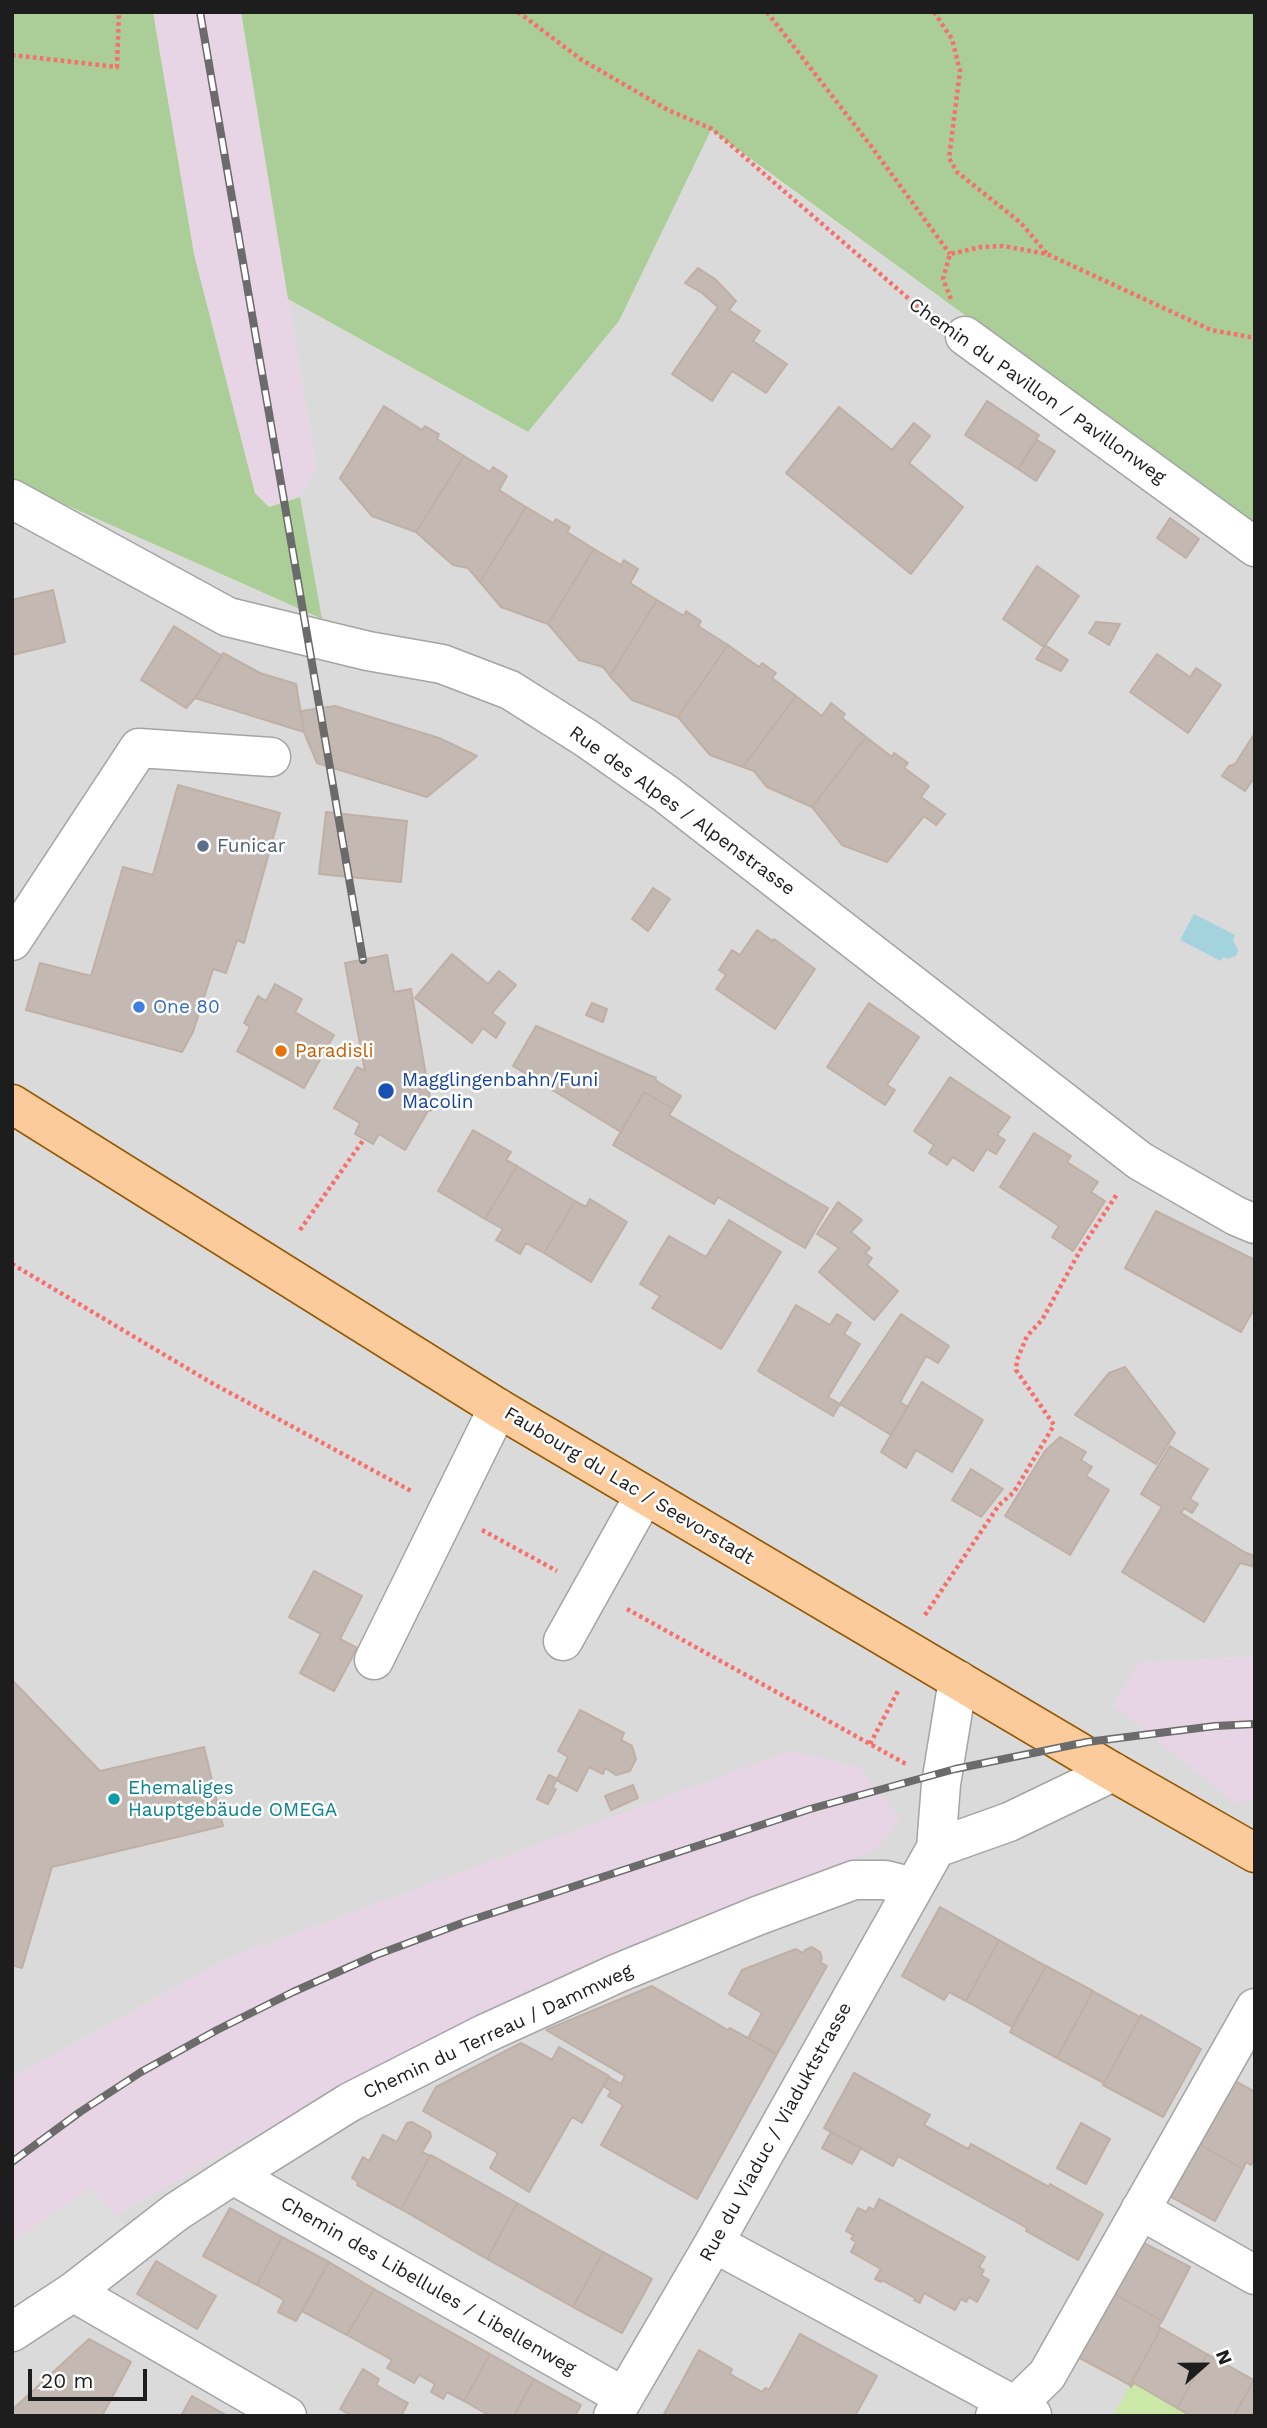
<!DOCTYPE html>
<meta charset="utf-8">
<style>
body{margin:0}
#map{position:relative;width:1267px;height:2428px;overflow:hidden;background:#eee9e3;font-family:"Work Sans",sans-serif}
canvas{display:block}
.frame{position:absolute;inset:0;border:14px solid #1d1d1d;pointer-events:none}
.north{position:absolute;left:1169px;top:2330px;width:70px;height:70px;-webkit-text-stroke:5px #fff;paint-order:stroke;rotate:69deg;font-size:19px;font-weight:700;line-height:28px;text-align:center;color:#1d1d1d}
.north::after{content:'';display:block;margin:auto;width:24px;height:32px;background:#1d1d1d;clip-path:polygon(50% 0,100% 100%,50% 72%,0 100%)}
.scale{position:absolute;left:28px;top:2369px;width:119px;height:32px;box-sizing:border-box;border:4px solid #1d1d1d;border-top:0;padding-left:9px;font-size:21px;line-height:24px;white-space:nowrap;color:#1d1d1d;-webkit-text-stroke:5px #fff;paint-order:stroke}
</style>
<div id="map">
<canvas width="1267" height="2428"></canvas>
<div class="frame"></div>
<div class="north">N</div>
<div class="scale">20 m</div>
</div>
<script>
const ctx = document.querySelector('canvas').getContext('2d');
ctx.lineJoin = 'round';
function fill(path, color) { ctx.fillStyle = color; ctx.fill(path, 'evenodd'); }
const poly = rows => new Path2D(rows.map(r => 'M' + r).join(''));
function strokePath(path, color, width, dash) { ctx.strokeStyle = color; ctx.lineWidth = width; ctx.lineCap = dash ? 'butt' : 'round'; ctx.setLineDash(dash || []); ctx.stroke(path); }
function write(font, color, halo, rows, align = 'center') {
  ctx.font = font + ' "Work Sans",sans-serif'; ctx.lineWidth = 5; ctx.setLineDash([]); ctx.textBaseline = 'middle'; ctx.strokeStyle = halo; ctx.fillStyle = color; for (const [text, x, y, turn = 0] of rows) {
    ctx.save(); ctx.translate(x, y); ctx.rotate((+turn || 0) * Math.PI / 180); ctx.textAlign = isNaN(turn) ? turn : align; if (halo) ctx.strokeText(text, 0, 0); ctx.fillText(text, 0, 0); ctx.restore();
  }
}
const residential = poly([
 [710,130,1255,527,1255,1657,1138,1663,1234,1801,1255,1801,1255,2416,12,2416,12,2284,57,2249,339,2088,790,1752,229,1958,12,2078,12,481,321,619,300,497,316,466,288,299,528,432,619,321]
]);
const industrial = poly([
 [153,12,241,12,316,467,300,497,269,507,255,493,194,254],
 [1255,1657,1255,1801,1234,1802,1113,1705,1138,1663],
 [790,1751,859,1767,900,1818,878,1848,468,2023,339,2088,57,2249,12,2284,12,2078,229,1958]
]);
const grass = poly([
 [1134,2383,1192,2416,1113,2416,1130,2385,1131,2386]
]);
const forest = poly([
 [12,12,153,12,194,254,255,493,269,507,300,497,322,619,12,481],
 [241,12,1255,12,1255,527,711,130,619,321,528,432,288,299]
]);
const parking = poly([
 [91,2188,134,2235,12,2321,12,2241]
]);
const water = poly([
 [1194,914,1235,935,1233,940,1238,950,1236,956,1227,959,1223,957,1221,961,1180,940]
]);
const building = poly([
 [698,268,715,279,736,301,729,310,760,331,753,341,787,364,766,393,732,371,712,401,672,374,718,307,702,293,685,283,698,268],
 [987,401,1039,435,1018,469,965,435,987,401],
 [384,406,422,430,425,426,439,434,437,439,464,456,416,532,372,516,340,478,384,406],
 [839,407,892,450,914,423,930,436,909,463,963,507,911,574,786,473,839,407],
 [1037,440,1055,451,1036,481,1018,469,1037,440],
 [464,456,490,472,493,467,507,476,499,490,526,507,480,582,468,568,453,565,416,532,464,456],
 [526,507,553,523,556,519,570,527,567,532,594,549,548,624,501,607,480,582,526,507],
 [1170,518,1199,539,1186,558,1157,538,1170,518],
 [594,549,621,565,624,560,638,569,630,583,657,600,610,676,603,667,579,660,548,624,594,549],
 [1037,566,1079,596,1044,647,1003,619,1037,566],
 [53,590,65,642,12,655,12,600,53,590],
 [657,600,684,616,686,611,701,621,698,626,728,645,678,717,632,700,610,676,657,600],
 [1096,622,1120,624,1109,645,1089,633,1096,622],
 [174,626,222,656,195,698,186,708,141,680,174,626],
 [728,645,759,667,762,663,776,673,772,678,796,696,743,767,710,755,678,717,728,645],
 [1045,645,1068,660,1061,671,1036,659,1045,645],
 [223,653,260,673,296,684,304,732,195,698,223,653],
 [1157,654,1190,677,1196,668,1221,685,1188,733,1130,692,1157,654],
 [796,696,822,716,831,703,845,714,842,718,866,737,812,807,767,787,754,771,743,767,796,696],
 [335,706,439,738,477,756,427,797,317,763,304,732,301,711,335,706],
 [1255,733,1255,783,1252,781,1245,791,1222,776,1229,766,1235,764,1255,733],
 [866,737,892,757,894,753,908,763,904,768,929,786,921,797,945,814,936,825,924,816,887,862,842,845,812,807,866,737],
 [178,785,280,813,244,943,237,940,226,973,213,969,193,1032,182,1052,26,1010,40,963,91,976,123,867,153,875,178,785],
 [326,812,407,821,401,882,319,874,326,812],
 [653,888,670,899,648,931,632,919,653,888],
 [757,930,773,941,774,939,815,969,775,1029,716,989,726,975,719,970,732,950,740,955,757,930],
 [452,954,488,984,499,971,516,985,492,1013,505,1023,496,1038,483,1028,472,1043,415,998,452,954],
 [387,955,394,992,411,989,432,1110,428,1111,405,1150,379,1134,373,1144,355,1134,360,1123,334,1108,357,1067,365,1071,345,963,387,955],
 [275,984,302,999,295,1012,334,1035,304,1088,237,1051,250,1027,244,1023,258,996,266,1001,275,984],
 [592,1003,607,1009,603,1022,586,1015,592,1003],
 [869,1003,919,1037,887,1085,895,1090,885,1105,827,1067,869,1003],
 [536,1026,656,1078,655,1080,681,1096,673,1109,644,1092,621,1132,513,1066,536,1026],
 [950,1077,1010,1117,997,1135,1005,1140,996,1154,987,1149,973,1171,953,1157,947,1165,929,1153,934,1145,914,1131,950,1077],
 [644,1092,673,1109,669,1115,828,1208,805,1248,718,1197,714,1204,613,1145,644,1092],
 [473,1130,511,1152,506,1160,517,1166,485,1219,438,1191,473,1130],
 [1034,1133,1071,1156,1067,1162,1098,1182,1091,1192,1105,1201,1073,1251,1052,1237,1059,1226,1000,1187,1034,1133],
 [517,1166,575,1201,544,1253,526,1243,520,1254,496,1240,503,1229,485,1219,517,1166],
 [590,1199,627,1222,591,1282,544,1253,575,1201,586,1207,590,1199],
 [838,1202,862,1220,851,1232,870,1248,865,1253,872,1258,867,1265,898,1291,874,1320,819,1272,839,1248,817,1234,838,1202],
 [1156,1211,1255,1260,1255,1307,1241,1332,1125,1268,1156,1211],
 [729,1220,781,1252,721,1349,652,1308,660,1296,640,1284,669,1236,706,1257,729,1220],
 [796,1305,830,1325,837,1314,851,1323,844,1334,860,1344,828,1397,840,1404,833,1416,758,1371,796,1305],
 [901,1314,949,1346,938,1363,926,1356,900,1402,908,1407,891,1435,840,1404,901,1314],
 [1125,1367,1175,1433,1156,1464,1075,1415,1109,1373,1125,1367],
 [922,1382,983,1420,952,1472,916,1450,906,1468,881,1452,922,1382],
 [1060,1437,1086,1452,1081,1460,1092,1467,1086,1476,1109,1490,1070,1555,1005,1516,1045,1451,1060,1437],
 [1170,1446,1208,1469,1190,1499,1198,1504,1192,1513,1184,1508,1181,1513,1246,1553,1255,1556,1255,1567,1240,1563,1204,1622,1122,1572,1162,1507,1141,1494,1170,1446],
 [971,1469,1003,1489,981,1517,952,1500,971,1469],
 [314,1571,362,1596,340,1639,357,1648,334,1691,300,1673,321,1634,289,1617,314,1571],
 [12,1680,100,1771,204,1747,223,1826,52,1867,22,1968,12,1965,12,1680],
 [580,1710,624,1733,621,1740,632,1746,636,1759,630,1771,616,1775,605,1768,603,1774,589,1767,577,1791,556,1780,553,1788,556,1789,548,1804,537,1799,549,1775,557,1779,568,1757,558,1751,580,1710],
 [633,1785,638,1798,611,1810,605,1796,633,1785],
 [940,1907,999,1940,966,2001,949,1992,944,2000,902,1976,940,1907],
 [999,1940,1046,1966,1012,2027,966,2001,999,1940],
 [812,1947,820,1952,822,1958,820,1962,827,1966,777,2054,748,2038,762,2013,729,1994,742,1970,796,1949,803,1953,805,1950,812,1947],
 [1046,1966,1093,1991,1057,2058,1010,2032,1046,1966],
 [652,1986,728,2030,730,2028,777,2054,697,2199,601,2145,623,2105,608,2096,611,2091,603,2086,609,2077,621,2084,625,2076,546,2030,652,1986],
 [1093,1991,1140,2017,1104,2083,1057,2058,1093,1991],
 [1141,2015,1201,2049,1163,2117,1103,2085,1141,2015],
 [521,2043,552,2060,559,2047,609,2076,582,2123,572,2117,529,2192,490,2168,498,2153,423,2111,436,2087,521,2043],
 [854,2073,930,2115,924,2125,968,2149,971,2144,1049,2187,1050,2184,1103,2214,1078,2260,1026,2231,1027,2228,898,2156,893,2166,824,2128,854,2073],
 [1231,2079,1255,2092,1255,2157,1251,2165,1246,2162,1243,2169,1197,2143,1231,2079],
 [412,2122,430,2132,431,2137,422,2152,430,2156,401,2209,357,2185,358,2182,352,2178,363,2157,369,2161,383,2135,397,2142,407,2123,412,2122],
 [1081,2123,1110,2139,1086,2184,1057,2168,1081,2123],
 [831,2132,861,2148,852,2164,822,2148,831,2132],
 [1197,2143,1243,2169,1215,2221,1168,2195,1197,2143],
 [431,2155,517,2203,487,2259,401,2209,431,2155],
 [879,2199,985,2257,979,2267,984,2270,981,2275,989,2280,977,2302,969,2297,966,2302,961,2299,955,2310,924,2293,920,2303,914,2300,915,2298,882,2280,881,2282,875,2279,881,2269,851,2252,856,2242,851,2239,854,2235,846,2231,858,2208,866,2212,869,2207,874,2210,879,2199],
 [517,2203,603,2252,573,2307,487,2259,517,2203],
 [230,2208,282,2237,257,2285,203,2256,230,2208],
 [282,2237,329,2262,296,2321,278,2312,284,2300,257,2285,282,2237],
 [1142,2242,1190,2267,1162,2321,1113,2293,1142,2242],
 [603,2252,652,2279,622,2333,573,2307,603,2252],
 [156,2261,216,2296,197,2329,137,2294,156,2261],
 [329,2262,374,2289,347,2335,302,2311,329,2262],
 [374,2289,490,2354,464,2401,447,2392,443,2399,431,2392,435,2384,419,2375,414,2383,387,2368,392,2360,347,2335,374,2289],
 [1113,2293,1162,2321,1158,2327,1161,2328,1130,2385,1078,2357,1113,2293],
 [1161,2328,1207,2354,1177,2408,1134,2383,1131,2387,1130,2385,1161,2328],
 [800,2334,877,2376,855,2416,663,2416,699,2350,732,2369,730,2374,762,2392,765,2388,769,2390,800,2334],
 [89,2339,131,2362,102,2416,12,2416,12,2410,89,2339],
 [490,2354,534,2379,514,2416,490,2416,464,2401,490,2354],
 [1207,2354,1254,2380,1234,2416,1192,2416,1177,2408,1207,2354],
 [363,2369,379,2379,376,2385,408,2403,401,2416,352,2416,340,2409,363,2369],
 [534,2379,581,2405,575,2416,514,2416,534,2379],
 [1254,2380,1255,2416,1234,2416,1254,2380],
 [192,2396,228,2416,181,2416,192,2396]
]);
const path = poly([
 [518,12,582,60,668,110,712,129,930,317],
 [767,12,871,146,950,254],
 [934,12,952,39,960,71,949,158,957,172,1021,223,1047,254],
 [12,55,117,67,119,12],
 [951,299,943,279,950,254,981,247,1003,246,1047,254,1211,330,1255,338],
 [300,1230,364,1139],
 [12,1264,210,1382,413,1492],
 [482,1530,557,1571],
 [627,1609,906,1764],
 [925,1615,999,1505,1014,1492,1054,1425,1016,1370,1017,1360,1027,1336,1042,1320,1081,1249,1117,1194],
 [870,1744,899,1689]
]);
const minor = poly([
 [965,336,1255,547],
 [12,499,228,617,368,651,442,664,510,690,586,738,666,794,1140,1161,1236,1216,1255,1224],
 [12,941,139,748,271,757],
 [563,1641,644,1496],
 [374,1660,498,1408],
 [936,1848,1009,1822,1113,1772],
 [233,2175,624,2397],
 [1140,2210,1255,2275],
 [714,2243,1032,2415],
 [73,2292,287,2416],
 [12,2332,73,2292,176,2212,233,2175,350,2102,484,2034,618,1973,757,1916,854,1880,885,1880,913,1887],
 [613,2416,714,2243,936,1848,941,1784,958,1680],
 [995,2416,1015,2406,1047,2375,1255,2008]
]);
const major = poly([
 [12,1104,498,1408,1113,1772,1255,1853]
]);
const rail = poly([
 [200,12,363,960],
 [12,2162,80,2112,141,2072,217,2030,293,1992,376,1955,465,1922,810,1809,955,1769,1087,1742,1215,1726,1255,1724]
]);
const markers = [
 [203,846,7,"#5c6f8a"],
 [139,1007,7,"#3f7fe0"],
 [281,1051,7,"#e8710a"],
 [386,1091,9,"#1a4fb4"],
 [114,1799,7,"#0f9aa8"]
];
const streetNames = [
 ["Chemin du Pavillon / Pavillonweg",1037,391,35],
 ["Rue des Alpes / Alpenstrasse",682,811,36],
 ["Faubourg du Lac / Seevorstadt",629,1486,31],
 ["Chemin du Terreau / Dammweg",498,2032,-25],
 ["Rue du Viaduc / Viaduktstrasse",776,2132,-61],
 ["Chemin des Libellules / Libellenweg",428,2286,30]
];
const serviceNames = [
 ["Funicar",217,846]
];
const shopNames = [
 ["One 80",153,1007]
];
const foodNames = [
 ["Paradisli",295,1051]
];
const transitNames = [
 ["Magglingenbahn/Funi",402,1080],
 ["Macolin",402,1102]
];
const cultureNames = [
 ["Ehemaliges",128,1788],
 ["Hauptgebäude OMEGA",128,1810]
];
fill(residential, '#dbdada');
fill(industrial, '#e7d5e5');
fill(grass, '#cce8a9');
fill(forest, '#abcd98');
fill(parking, '#ddd');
fill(water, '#a3d3dc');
fill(building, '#c3b9b2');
strokePath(building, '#bfafa5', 2);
strokePath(minor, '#a4a4a4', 41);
strokePath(major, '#945902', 41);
strokePath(path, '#f86e6a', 4.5, [3.5, 3.5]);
strokePath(minor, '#fff', 38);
strokePath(major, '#fbcb9b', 38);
strokePath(rail, '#6b6b6b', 8);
strokePath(rail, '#fff', 5, [16]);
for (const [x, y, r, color] of markers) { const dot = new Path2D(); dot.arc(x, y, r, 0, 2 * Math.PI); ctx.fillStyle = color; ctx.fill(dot); strokePath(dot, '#fff', 2.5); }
write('19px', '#1d1d1d', '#fff', streetNames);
write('19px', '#4e5e75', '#fff', serviceNames, 'left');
write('19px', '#366cbe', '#fff', shopNames, 'left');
write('19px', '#c56008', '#fff', foodNames, 'left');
write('19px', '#164399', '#fff', transitNames, 'left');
write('19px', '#0d838f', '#fff', cultureNames, 'left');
</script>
